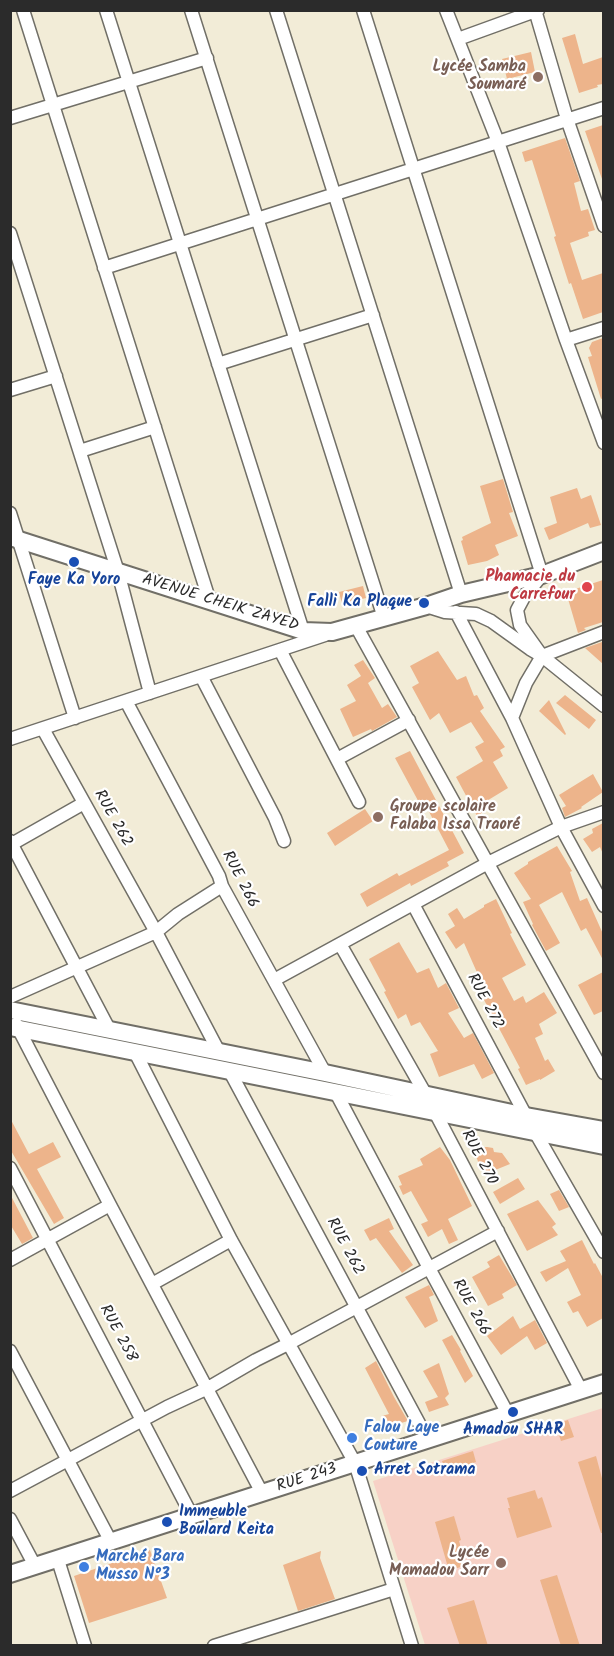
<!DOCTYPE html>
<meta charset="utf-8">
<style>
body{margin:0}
#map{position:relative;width:614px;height:1656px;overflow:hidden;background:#f2ecd7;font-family:Kalam,sans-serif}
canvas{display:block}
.frame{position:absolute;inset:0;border:12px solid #2b2b2b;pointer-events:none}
</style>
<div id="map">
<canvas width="614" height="1656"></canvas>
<div class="frame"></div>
</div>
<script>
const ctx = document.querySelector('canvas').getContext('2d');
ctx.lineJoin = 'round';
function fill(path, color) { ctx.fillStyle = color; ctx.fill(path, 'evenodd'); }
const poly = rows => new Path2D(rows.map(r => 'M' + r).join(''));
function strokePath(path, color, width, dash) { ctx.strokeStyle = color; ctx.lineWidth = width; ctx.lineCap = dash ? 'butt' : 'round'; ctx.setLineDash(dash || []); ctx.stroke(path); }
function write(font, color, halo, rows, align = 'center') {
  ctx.font = font + ' Kalam,sans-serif'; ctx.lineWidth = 4.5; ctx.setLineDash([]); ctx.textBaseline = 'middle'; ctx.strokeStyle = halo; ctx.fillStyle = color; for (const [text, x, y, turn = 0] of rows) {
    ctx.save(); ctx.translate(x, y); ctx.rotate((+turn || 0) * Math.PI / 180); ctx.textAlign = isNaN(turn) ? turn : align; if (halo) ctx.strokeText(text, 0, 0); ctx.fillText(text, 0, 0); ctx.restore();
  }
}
const built = poly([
 [603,1408,603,1645,425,1645,373,1481]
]);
const building = poly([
 [575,34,583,64,603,57,603,84,597,85,598,87,579,93,562,38],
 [531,52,535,72,507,79,502,59],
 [603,125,603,178,602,179,585,131],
 [565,138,580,181,574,183,581,211,588,209,595,230,588,232,589,236,570,243,582,280,603,273,603,312,583,319,571,283,569,284,554,237,556,236,532,160,525,162,522,152],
 [603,338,603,398,601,399,588,357,592,356,589,348,592,342],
 [503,479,513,512,509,513,518,536,495,545,499,555,487,561,468,565,461,541,463,540,462,537,491,523,480,486],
 [577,488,581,499,591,495,601,525,590,528,588,523,549,540,544,528,557,523,550,497],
 [603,580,603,622,584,628,586,630,578,633,566,592],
 [363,586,366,598,342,604,339,592],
 [602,642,603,643,603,664,585,648],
 [438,651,457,680,466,676,474,696,477,695,484,708,480,711,505,747,500,750,503,756,493,762,508,788,485,802,489,808,477,816,456,777,483,761,475,747,484,742,471,722,450,733,439,713,430,720,412,687,419,683,410,666],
 [363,660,375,678,368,683,382,708,388,704,397,717,372,731,371,729,353,737,340,709,356,701,347,685,361,676,354,665],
 [565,695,596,720,589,729,556,703],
 [549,700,566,734,565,735,539,711],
 [410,751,464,853,447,862,449,866,411,886,410,883,367,907,360,894,397,873,399,876,449,850,426,806,422,808,395,758],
 [593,774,603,792,581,807,582,808,565,817,562,808,566,806,559,795],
 [365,809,373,821,335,846,327,833],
 [603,823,603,854,600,847,592,852,583,839,593,833,592,829],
 [557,846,572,871,570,872,580,901,587,898,603,934,603,960,586,928,581,931,562,892,539,905,560,943,546,951,532,925,533,924,523,902,531,899,514,873,528,864,528,862],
 [496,899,512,933,510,934,526,965,502,978,514,1001,523,996,526,1003,544,992,557,1013,539,1024,543,1034,535,1038,545,1061,548,1059,555,1071,540,1080,540,1079,526,1085,518,1069,520,1068,483,998,490,994,481,976,479,977,464,943,456,949,445,932,455,926,448,914,457,908,464,919,484,907,484,905],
 [399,942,417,973,429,968,438,988,446,983,459,1008,448,1013,464,1038,473,1033,494,1073,482,1079,474,1064,439,1077,430,1054,438,1051,420,1022,411,1026,406,1014,398,1019,384,992,386,991,369,959],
 [603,972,603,1011,594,1015,578,985],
 [10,1118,29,1154,53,1142,61,1157,37,1169,64,1218,54,1224,10,1149],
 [440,1147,450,1160,472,1206,448,1219,458,1240,449,1244,442,1229,428,1237,421,1224,428,1221,411,1191,403,1195,399,1186,402,1185,398,1176,423,1165,420,1159],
 [487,1147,493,1148,494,1152,502,1153,510,1164,483,1175,473,1148],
 [518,1178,525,1189,500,1204,493,1192],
 [559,1190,569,1207,559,1211,550,1194],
 [10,1194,33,1238,22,1244,10,1224],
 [538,1200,556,1224,552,1227,558,1235,527,1251,507,1214],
 [389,1218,394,1229,389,1231,413,1265,402,1273,376,1238,370,1241,364,1230],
 [582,1240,594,1264,595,1263,603,1278,603,1318,587,1327,578,1311,573,1313,567,1302,581,1295,568,1268,546,1282,540,1272,566,1261,560,1251],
 [499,1255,517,1285,502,1294,504,1298,488,1306,472,1277,490,1267,487,1262],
 [429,1285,434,1295,429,1297,438,1321,425,1328,405,1297],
 [513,1316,520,1329,535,1320,547,1343,535,1350,527,1336,501,1355,487,1336],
 [452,1335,461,1350,460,1351,473,1376,465,1383,442,1340],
 [376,1361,394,1397,408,1421,387,1427,382,1416,389,1414,365,1368],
 [439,1363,449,1394,445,1398,449,1405,429,1412,425,1402,438,1397,423,1371],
 [568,1420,574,1437,561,1441,555,1424],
 [473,1451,476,1462,445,1472,442,1461],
 [596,1456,603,1482,603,1533,601,1533,578,1462],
 [535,1490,538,1499,542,1497,552,1527,517,1538,508,1508,510,1508,507,1498],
 [454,1516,461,1540,459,1541,466,1565,449,1571,435,1522],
 [150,1550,167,1598,89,1623,74,1576],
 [321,1551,320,1558,335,1599,298,1611,283,1565],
 [557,1575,580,1646,561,1646,540,1580],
 [474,1600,488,1646,460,1646,447,1608]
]);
const street = poly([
 [23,10,210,602],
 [106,10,303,631],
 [191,10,384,618],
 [276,10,461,594],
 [363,10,542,575,524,597,517,610,520,625,542,656],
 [446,10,498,142,566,340,604,443],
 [535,10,567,119,604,226],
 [458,39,538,10],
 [10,118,207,58],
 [10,233,118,572,150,693],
 [104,268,604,108],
 [566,340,604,328],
 [218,364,373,315],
 [10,390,56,376],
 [80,451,155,427],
 [10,513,75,718],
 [426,606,445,612,476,614,491,621,530,649,542,656,604,706],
 [456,612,512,718,561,827,604,906],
 [356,626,604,1073],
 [280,650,359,802],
 [201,676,275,818,284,841],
 [126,701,219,876,222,886,325,1073],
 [512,718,526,683,542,656,604,632],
 [43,729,156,932,219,1052],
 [10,739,325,635],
 [337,759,409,720],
 [10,841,109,1029],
 [10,845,84,803],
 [413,904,526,1116],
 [340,944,426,1095,581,1390],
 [274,980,488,863,561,827,604,812],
 [10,997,156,932,178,914,222,886],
 [16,1024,110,1205,262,1493],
 [135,1052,231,1240,355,1463,412,1646],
 [229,1070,428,1440],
 [335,1091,429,1268,508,1414],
 [535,1132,604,1252],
 [10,1168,192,1516],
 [10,1260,110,1205],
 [152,1284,231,1240],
 [10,1351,111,1542],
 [10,1491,167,1407,208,1388,256,1360,288,1344,498,1231],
 [10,1519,35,1566],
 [58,1560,85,1646],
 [214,1646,394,1589]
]);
const secondary = poly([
 [10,537,303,631,332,632,426,606,461,594,542,575,604,551],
 [10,1010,325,1073,526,1116,604,1130],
 [10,1027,604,1146],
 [10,1574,604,1383]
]);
const markers = [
 [538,77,6,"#8d6e63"],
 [74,562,6,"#1a4fb4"],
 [587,587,6,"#e0444e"],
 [424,603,6,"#1a4fb4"],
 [378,817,6,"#8d6e63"],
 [513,1412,6,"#1a4fb4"],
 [352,1438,6,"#3f7fe0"],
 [362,1471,6,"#1a4fb4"],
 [167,1522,6,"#1a4fb4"],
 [501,1563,6,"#8d6e63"],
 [84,1567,6,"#3f7fe0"]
];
const educationNames = [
 ["Lycée Samba",526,68],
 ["Soumaré",526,86],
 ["Groupe scolaire",390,808,"left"],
 ["Falaba Issa Traoré",390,826,"left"],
 ["Lycée",489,1554],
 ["Mamadou Sarr",489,1572]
];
const healthNames = [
 ["Phamacie du",575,578],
 ["Carrefour",575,596]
];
const transitNames = [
 ["Faye Ka Yoro",74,581],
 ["Falli Ka Plaque",412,603,"right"],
 ["Amadou SHAR",513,1431],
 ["Arret Sotrama",374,1471,"left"],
 ["Immeuble",179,1513,"left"],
 ["Boulard Keita",179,1531,"left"]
];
const streetNames = [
 ["AVENUE CHEIK ZAYED",220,604,17],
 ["RUE 262",112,819,61],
 ["RUE 266",239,880,63],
 ["RUE 272",484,1002,62],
 ["RUE 270",478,1158,62],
 ["RUE 262",344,1247,62],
 ["RUE 266",470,1308,61],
 ["RUE 258",117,1334,62],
 ["RUE 243",307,1479,-18]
];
const shopNames = [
 ["Falou Laye",364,1429],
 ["Couture",364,1447],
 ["Marché Bara",96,1558],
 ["Musso N°3",96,1576]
];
fill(built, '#f7d1c6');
fill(building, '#edb48b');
strokePath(street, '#716f67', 15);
strokePath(secondary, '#716f67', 20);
strokePath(street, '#fff', 12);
strokePath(secondary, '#fff', 16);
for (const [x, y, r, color] of markers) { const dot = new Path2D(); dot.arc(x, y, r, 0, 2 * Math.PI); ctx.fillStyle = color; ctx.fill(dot); strokePath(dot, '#fff', 2); }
write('bold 16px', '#785e54', '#fff', educationNames, 'right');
write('bold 16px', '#be3a42', '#fff', healthNames, 'right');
write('bold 16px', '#164399', '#fff', transitNames);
write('16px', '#2b2b2b', '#fff', streetNames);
write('bold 16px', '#366cbe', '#fff', shopNames, 'left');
</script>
